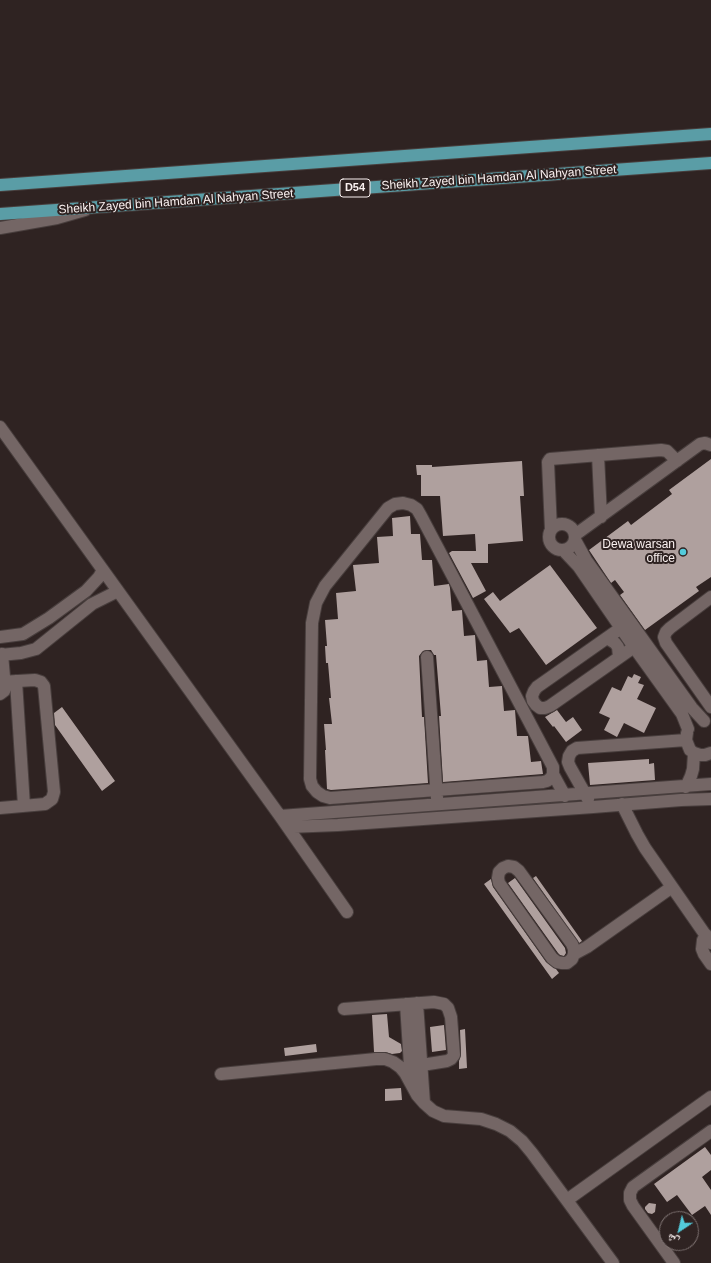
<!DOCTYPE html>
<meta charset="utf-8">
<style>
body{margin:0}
#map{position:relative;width:711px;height:1263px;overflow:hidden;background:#2f2322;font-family:Helvetica,"Noto Naskh Arabic",sans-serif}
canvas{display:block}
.north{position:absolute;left:659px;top:1211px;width:40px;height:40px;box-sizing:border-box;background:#2f2322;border:1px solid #807574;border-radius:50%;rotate:215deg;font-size:11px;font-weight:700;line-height:16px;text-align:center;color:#faf1f0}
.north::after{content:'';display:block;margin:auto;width:14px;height:18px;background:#53cbdb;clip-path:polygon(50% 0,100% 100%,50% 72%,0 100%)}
</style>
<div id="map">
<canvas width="711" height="1263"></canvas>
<div class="north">ش</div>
</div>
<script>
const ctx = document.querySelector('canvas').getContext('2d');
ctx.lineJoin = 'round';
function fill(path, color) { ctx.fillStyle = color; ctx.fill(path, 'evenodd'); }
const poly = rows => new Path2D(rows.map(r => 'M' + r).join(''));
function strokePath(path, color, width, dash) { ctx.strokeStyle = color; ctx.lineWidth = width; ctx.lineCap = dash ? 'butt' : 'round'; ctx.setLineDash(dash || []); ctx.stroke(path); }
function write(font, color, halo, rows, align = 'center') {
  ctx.font = font + ' Helvetica,sans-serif'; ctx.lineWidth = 4; ctx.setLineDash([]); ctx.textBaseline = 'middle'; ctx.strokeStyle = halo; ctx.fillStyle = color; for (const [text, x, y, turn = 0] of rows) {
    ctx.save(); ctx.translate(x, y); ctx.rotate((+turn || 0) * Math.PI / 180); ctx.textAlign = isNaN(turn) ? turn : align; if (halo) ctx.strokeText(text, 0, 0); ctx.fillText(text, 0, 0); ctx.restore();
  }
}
const building = poly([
 [711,459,711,577,696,587,699,591,645,630,620,595,624,592,615,580,611,583,589,550,628,521,631,525,672,494,669,490],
 [522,461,524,496,520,496,523,541,488,544,488,563,471,563,486,591,473,598,449,553,452,551,476,551,475,534,443,536,440,496,421,496,421,475,417,475,416,465,432,465,432,467],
 [410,516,411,534,420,534,422,560,432,560,434,586,449,584,450,588,452,611,462,610,464,636,475,635,477,661,487,660,489,687,502,686,504,711,515,710,517,736,528,736,531,762,541,761,543,774,443,782,439,716,441,716,436,655,434,655,431,650,427,650,423,651,419,656,422,717,424,717,428,783,331,790,327,789,325,750,326,750,324,724,332,724,329,698,331,698,328,663,326,663,325,646,327,646,325,620,338,619,336,593,356,591,353,565,379,563,377,537,393,536,392,518],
 [550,565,597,628,546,665,519,628,510,633,484,599,493,592,500,601],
 [634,674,641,677,638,683,644,685,637,699,656,708,644,733,624,723,617,737,604,730,610,718,599,713,612,687,621,691,628,676,632,678],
 [62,707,115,781,102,791,55,725,54,713],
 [557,710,566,722,573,717,582,730,566,742,554,726,553,727,545,717],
 [649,759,649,764,654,763,655,780,590,785,588,763],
 [536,876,582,941,579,943,533,878],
 [515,878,565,948,566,953,564,956,560,955,558,953,508,883],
 [491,879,493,887,546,962,556,969,559,973,552,979,484,884],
 [387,1014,389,1037,401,1044,402,1051,400,1053,392,1054,385,1052,374,1052,372,1015],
 [444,1025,446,1050,432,1052,430,1027],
 [465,1029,467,1068,459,1069,459,1061,461,1054,460,1030],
 [316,1044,317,1052,285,1056,284,1048],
 [401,1088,402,1100,385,1101,385,1089],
 [705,1147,711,1155,711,1170,702,1177,711,1190,711,1215,705,1206,692,1215,677,1195,667,1202,654,1184],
 [649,1203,656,1204,655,1212,652,1214,648,1213,645,1209,645,1207]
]);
const minor = poly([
 [0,228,57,218,85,210],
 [0,427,280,816,347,912],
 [598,455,601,517],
 [403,503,411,505,417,509,421,516,553,767,553,774,551,778,547,781,543,782,330,798,323,796,317,792,312,786,310,779,312,623,316,603,325,586,388,508,395,504,403,503],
 '549 537a13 13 0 1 1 26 0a13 13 0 1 1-26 0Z',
 [551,530,548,462,550,459,661,450,667,451,677,461],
 [575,535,700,444,705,443,711,445],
 [575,540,586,560,692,708,704,721],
 [563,550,579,567,634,647,682,714,688,729],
 [711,597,670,628,666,632,664,637,666,643,711,707],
 [621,628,537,687,534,691,532,696,533,701,536,705,540,708,545,708,550,706,634,647],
 [0,637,23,634,49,618,86,591,99,577,103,570],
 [607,638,615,643,618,647,619,657],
 [0,655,21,653,36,649,92,604,118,591],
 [427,657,437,798],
 [16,681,24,806],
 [0,682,35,680,41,682,44,686,54,792,52,799,45,804,0,808],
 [0,694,4,691,5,688,2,654],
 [687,733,686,740,690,750,694,753,700,755,705,755,711,753],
 [553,774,565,796],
 [686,787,691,776,693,769,694,753],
 [588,799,570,767,568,762,569,756,572,751,577,748,686,740],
 [622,804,637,834,645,848,711,943],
 [280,816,711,784],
 [288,827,338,825,593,807,681,800,711,799],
 [508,866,514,867,519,871,572,944,574,949,574,954,572,959,567,963,562,963,557,962,552,958,499,883,498,878,499,872,503,868,508,866],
 [706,935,703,940,702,949,704,954,711,964],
 [574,954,587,947,672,887],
 [417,1003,424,1103],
 [406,1004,411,1081],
 [344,1009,434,1002,444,1004,448,1008,451,1017,454,1055,451,1059,447,1061,422,1065],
 [221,1074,376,1059,385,1059,393,1062,400,1067,405,1073,417,1095,424,1103,433,1111,444,1116,481,1119,496,1124,510,1131,522,1141,532,1153,613,1263],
 [567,1200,711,1097],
 [674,1263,633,1206,630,1200,630,1193,633,1187,711,1131]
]);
const major = poly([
 [0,185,711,134],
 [0,214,711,163]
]);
const markers = [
 [683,552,4,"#53cbdb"]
];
const shields = [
 [355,188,30]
];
const shieldNames = [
 ["D54",355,188]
];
const streetNames = [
 ["Sheikh Zayed bin Hamdan Al Nahyan Street",499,178,-4],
 ["Sheikh Zayed bin Hamdan Al Nahyan Street",176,202,-4]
];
const poiNames = [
 ["Dewa warsan",675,545],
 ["office",675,559]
];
fill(building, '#afa09e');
strokePath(minor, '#483e3d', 14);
strokePath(major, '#483e3d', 14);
strokePath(minor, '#746665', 12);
strokePath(major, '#5a9da6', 12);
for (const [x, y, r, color] of markers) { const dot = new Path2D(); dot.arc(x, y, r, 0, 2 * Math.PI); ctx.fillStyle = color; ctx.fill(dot); strokePath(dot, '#2f2322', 1.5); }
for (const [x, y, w] of shields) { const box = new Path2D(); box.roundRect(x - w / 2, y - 9, w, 18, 3); ctx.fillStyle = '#2f2322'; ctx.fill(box); strokePath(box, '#faf1f0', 1); }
write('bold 11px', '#faf1f0', null, shieldNames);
write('12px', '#faf1f0', '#2f2322', streetNames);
write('12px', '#faf1f0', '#2f2322', poiNames, 'right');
</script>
